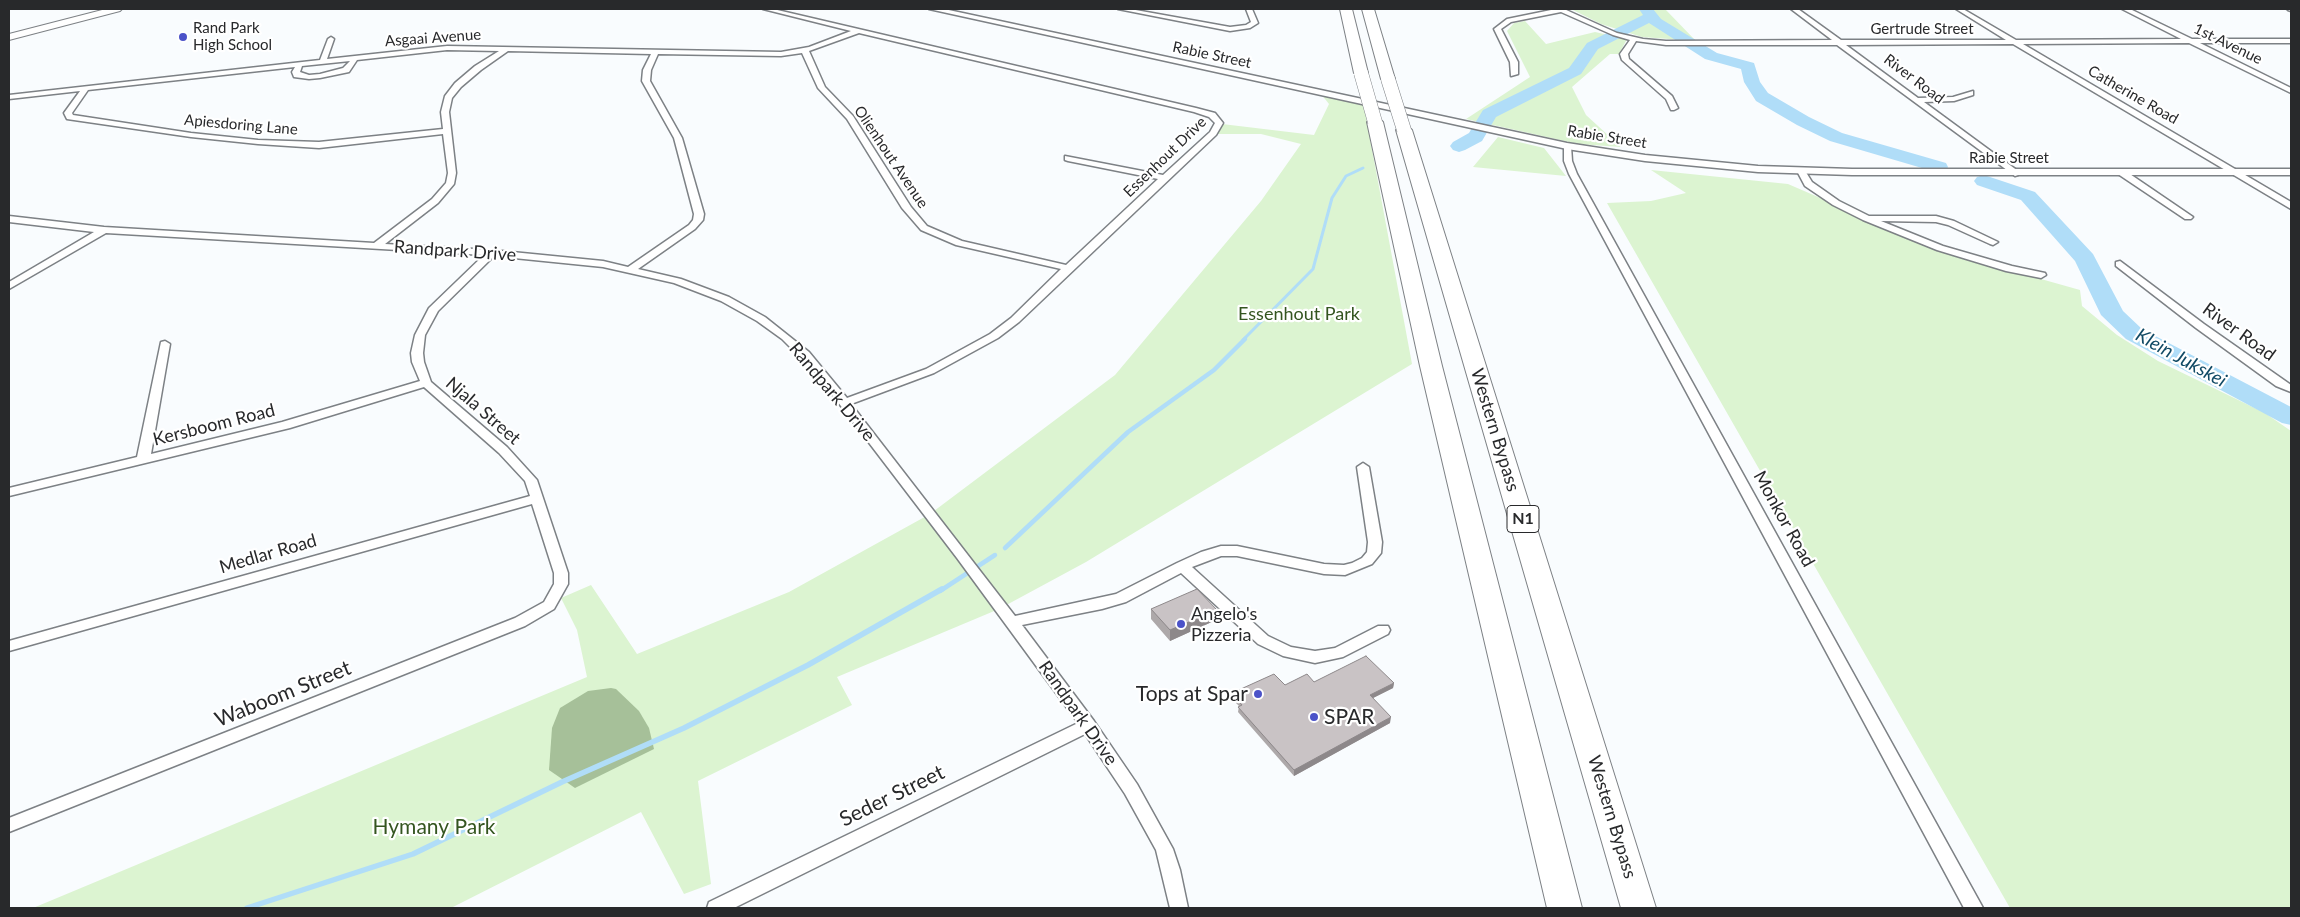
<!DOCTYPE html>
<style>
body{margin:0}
#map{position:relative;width:2300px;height:917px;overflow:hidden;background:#f9fcfe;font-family:Lato,sans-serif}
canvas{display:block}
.frame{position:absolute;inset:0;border:10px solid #28292b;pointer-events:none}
</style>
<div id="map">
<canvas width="2300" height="917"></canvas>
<div class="frame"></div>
</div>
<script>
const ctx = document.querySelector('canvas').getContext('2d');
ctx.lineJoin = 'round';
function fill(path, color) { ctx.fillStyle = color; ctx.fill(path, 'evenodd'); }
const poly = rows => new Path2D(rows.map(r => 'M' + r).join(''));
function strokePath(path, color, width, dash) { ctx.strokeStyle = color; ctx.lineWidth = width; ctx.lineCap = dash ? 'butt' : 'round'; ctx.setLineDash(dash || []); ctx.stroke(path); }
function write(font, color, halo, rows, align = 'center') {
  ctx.font = font + ' Lato,sans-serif'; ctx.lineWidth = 4.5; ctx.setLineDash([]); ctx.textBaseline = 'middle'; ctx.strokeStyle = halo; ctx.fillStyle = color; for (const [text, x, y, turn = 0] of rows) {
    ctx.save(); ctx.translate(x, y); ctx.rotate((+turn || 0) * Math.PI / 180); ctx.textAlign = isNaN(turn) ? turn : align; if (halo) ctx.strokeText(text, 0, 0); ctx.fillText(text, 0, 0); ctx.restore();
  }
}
const green = poly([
 [1571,9,1665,9,1696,41,1642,37,1601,24],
 [1525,21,1546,44,1595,32,1627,39,1619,54,1610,54,1572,87,1586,115,1621,147,1578,144,1466,119,1530,77,1507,31,1514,23],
 [1321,94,1363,101,1412,364,1086,562,999,609,837,677,852,705,698,781,711,884,684,894,641,812,451,908,33,908,587,677,577,630,561,598,591,585,637,654,789,592,930,514,1115,375,1261,201,1301,144,1261,134,1216,134,1222,124,1314,135,1329,104],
 [1498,137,1544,148,1566,176,1473,167],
 [1651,170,1788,184,1945,252,2080,290,2082,306,2117,335,2158,361,2265,413,2291,431,2291,908,2010,908,1607,203,1651,201,1686,193]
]);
const forest = poly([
 [611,688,616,689,639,711,649,728,654,749,575,788,549,770,552,728,560,708,588,691]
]);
const streamFar2 = poly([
 [1243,340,1313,269,1332,198,1346,176,1363,168]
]);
const streamFar1 = poly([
 [1005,548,1128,432,1214,370,1245,339],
 [940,591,995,555]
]);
const stream = poly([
 [247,908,413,854,562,782,684,728,808,665,942,589]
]);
const river = poly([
 [1639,9,1653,9,1661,19,1717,53,1754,63,1760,82,1768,93,1809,117,1842,133,1946,163,1948,167,1946,171,1939,173,1830,141,1797,125,1756,101,1744,82,1741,69,1705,59,1649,23,1598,49,1581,74,1496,117,1482,141,1465,150,1459,152,1453,150,1450,146,1453,142,1469,133,1483,110,1569,68,1587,43,1643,15,1639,9],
 [1984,175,2035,192,2093,254,2123,311,2142,329,2291,407,2291,425,2282,423,2126,339,2101,315,2075,261,2021,200,1977,185,1974,181,1977,177,1984,175]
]);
const minor = poly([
 [763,9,773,9,1196,108,1215,113,1223,123,1216,135,1019,322,998,338,934,373,851,404,1015,616,1116,594,1177,563,1201,552,1221,546,1237,546,1324,564,1344,565,1352,563,1362,558,1367,552,1368,542,1357,467,1363,463,1369,467,1382,542,1381,553,1372,564,1345,575,1324,574,1237,556,1221,556,1192,567,1268,636,1291,647,1315,651,1335,648,1378,626,1388,626,1390,630,1388,634,1343,657,1315,663,1283,656,1258,644,1181,573,1126,602,1102,609,1022,625,1094,721,1137,784,1173,849,1180,870,1188,908,1170,908,1156,850,1125,794,1085,734,734,908,707,908,709,902,1078,723,957,558,815,372,782,339,757,321,721,301,674,283,603,267,494,256,438,311,425,335,423,353,424,362,431,382,507,447,537,480,568,573,568,584,554,609,525,626,9,832,9,818,515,618,544,602,554,584,554,573,532,504,9,651,9,641,530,496,525,481,499,453,424,387,290,428,9,496,9,488,137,457,161,342,165,341,170,344,151,454,282,422,420,381,412,362,411,353,415,335,429,308,484,255,106,233,9,289,9,282,94,232,9,222,9,216,104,227,374,243,432,199,446,183,448,173,443,134,319,148,258,144,191,137,67,119,64,113,80,91,9,99,9,95,320,60,328,39,331,37,334,39,327,59,447,46,781,52,809,47,851,31,763,9],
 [859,33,1194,112,1209,117,1215,123,1210,132,1163,175,1065,156,1065,160,1068,161,1158,179,1066,265,962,241,927,226,911,207,853,116,825,87,809,51,859,33],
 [447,50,499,51,475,66,455,83,445,96,441,112,443,129,319,142,258,140,191,133,73,115,72,113,88,90,295,67,292,72,294,77,309,79,320,78,349,72,357,60,447,50],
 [508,51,651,54,643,70,642,81,674,138,694,214,693,220,689,225,628,267,603,261,492,250,385,244,438,203,454,184,456,173,449,112,452,98,461,87,481,70,508,51],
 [802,53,818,88,847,119,902,208,921,230,956,245,1061,269,1011,318,990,334,926,369,847,398,809,352,765,317,729,297,681,279,638,269,695,229,703,220,704,214,682,138,650,81,651,70,658,54,781,56,802,53],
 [350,61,343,68,320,74,309,75,300,72,302,66,350,61],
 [1118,9,1130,9,1230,27,1246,25,1251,22,1246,9,1252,9,1258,23,1250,28,1230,31,1118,9],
 [1556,9,1564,9,1617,33,1643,39,1666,41,1832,40,1791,9,1798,9,1841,40,2006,40,1956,9,1963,9,2016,40,2181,39,2122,9,2130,9,2192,39,2291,39,2291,43,2200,43,2291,88,2291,93,2189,43,2023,44,2291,202,2291,209,2013,44,1846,45,1918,98,1953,97,1973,91,1973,95,1954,101,1924,102,2018,171,2018,175,2015,176,1837,45,1666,45,1636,41,1628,54,1629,59,1672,96,1678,108,1674,110,1671,110,1666,99,1622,60,1620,54,1630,40,1613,35,1561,12,1511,22,1501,29,1518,62,1518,74,1511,76,1510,62,1494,29,1507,19,1556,9],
 [2287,9,2291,9,2291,11,2288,10,2287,9],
 [1564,144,1571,146,1572,161,1577,174,1983,908,1964,908,1569,174,1564,161,1564,144],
 [1798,169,1804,169,1812,182,1839,201,1869,216,1936,216,1954,221,1998,242,1993,245,1990,244,1948,225,1936,222,1881,221,1943,246,2012,266,2045,273,2046,275,2041,278,2006,271,1937,250,1863,220,1833,205,1805,186,1797,171,1798,169],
 [2118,170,2124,170,2193,217,2191,219,2185,219,2118,174,2118,170],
 [2120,261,2204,324,2291,385,2291,392,2276,386,2196,328,2116,266,2116,262,2120,261]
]);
const tertiary = poly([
 [929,9,944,9,1567,143,1645,155,1758,166,1852,169,2291,169,2291,175,1852,175,1758,172,1645,161,1567,149,929,9]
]);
const secondary = poly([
 [106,9,122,9,120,11,9,40,9,34,106,9]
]);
const motorway = poly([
 [1340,9,1352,9,1368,73,1366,76,1361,77,1354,73,1340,9],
 [1362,9,1374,9,1395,79,1393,82,1383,82,1381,79,1362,9],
 [1375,117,1380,119,1383,122,1442,366,1582,908,1547,908,1420,366,1367,122,1370,119,1375,117],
 [1404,125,1409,127,1412,130,1656,908,1621,908,1396,130,1399,127,1404,125]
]);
const motorwayBridge = poly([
 [1361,73,1375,122],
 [1388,79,1404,130]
]);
const wall = poly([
 [1151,609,1217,610,1216,620,1170,641,1151,619],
 [1314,682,1394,683,1393,688,1373,698,1390,723,1294,776,1238,712,1239,706,1231,698,1232,693,1285,685]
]);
const shadedWall = poly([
 [1217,610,1216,620,1170,641,1170,630],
 [1394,683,1393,688,1369,700,1370,695],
 [1391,717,1390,723,1294,776,1294,770]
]);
const building = poly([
 [1197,589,1217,610,1170,630,1151,609,1197,589],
 [1366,656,1394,683,1370,695,1391,717,1294,770,1238,707,1242,705,1232,693,1274,674,1285,685,1307,674,1314,682,1366,656]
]);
const markers = [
 [183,37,5,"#4b52c8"],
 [1181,624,5,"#4b52c8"],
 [1258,694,5,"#4b52c8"],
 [1314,717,5,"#4b52c8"]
];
const farPoinames = [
 ["Rand Park",193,28],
 ["High School",193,45]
];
const farStreetnames = [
 ["Gertrude Street",1922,29],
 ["Asgaai Avenue",433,38,-4],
 ["1st Avenue",2228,44,26],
 ["Rabie Street",1212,55,12],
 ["River Road",1914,79,37],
 ["Catherine Road",2133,95,30],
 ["Apiesdoring Lane",241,125,5],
 ["Rabie Street",1607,137,9],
 ["Olienhout Avenue",891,157,56],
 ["Essenhout Drive",1165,157,-44],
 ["Rabie Street",2009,158]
];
const shields = [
 [1523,519,32]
];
const shieldNames = [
 ["N1",1523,519]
];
const streetNames = [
 ["Randpark Drive",455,251,4],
 ["River Road",2239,332,36],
 ["Randpark Drive",832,392,50],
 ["Njala Street",483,411,41],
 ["Kersboom Road",214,425,-14],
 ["Western Bypass",1495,430,73],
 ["Monkor Road",1784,519,61],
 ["Medlar Road",268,554,-16],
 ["Randpark Drive",1078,713,55],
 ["Western Bypass",1612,817,73]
];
const parkNames = [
 ["Essenhout Park",1299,314]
];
const poiNames = [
 ["Angelo's",1191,614],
 ["Pizzeria",1191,635]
];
const waterNames = [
 ["Klein Jukskei",2181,358,29]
];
const nearStreetnames = [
 ["Waboom Street",283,694,-22],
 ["Seder Street",892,796,-26]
];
const nearPoinames = [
 ["Tops at Spar",1248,694],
 ["SPAR",1324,717,"left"]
];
const nearParknames = [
 ["Hymany Park",434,827]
];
fill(green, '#dcf4d1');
fill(forest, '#a6c099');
strokePath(streamFar2, '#b0ddf8', 3);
strokePath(streamFar1, '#b0ddf8', 4.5);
strokePath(stream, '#b0ddf8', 5.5);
fill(river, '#b0ddf8');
strokePath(minor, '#7d8185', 3);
strokePath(tertiary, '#7d8185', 3);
strokePath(secondary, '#7d8185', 2);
strokePath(motorway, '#7d8185', 2);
fill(minor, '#fff');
fill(tertiary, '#fff');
fill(secondary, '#fff');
fill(motorway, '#fff');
strokePath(motorwayBridge, '#7d8185', 15, []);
strokePath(motorwayBridge, '#fff', 14);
fill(wall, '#ada8a9');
fill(shadedWall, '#8d888a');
fill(building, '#c9c3c5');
strokePath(building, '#8d888a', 1);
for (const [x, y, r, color] of markers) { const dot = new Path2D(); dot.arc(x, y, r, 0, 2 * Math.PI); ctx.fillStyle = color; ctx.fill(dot); strokePath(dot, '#fff', 2); }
write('15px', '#28292b', '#fff', farPoinames, 'left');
write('15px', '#28292b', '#fff', farStreetnames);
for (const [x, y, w] of shields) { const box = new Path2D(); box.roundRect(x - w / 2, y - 13.5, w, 27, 4); ctx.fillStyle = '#fff'; ctx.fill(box); strokePath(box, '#28292b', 1); }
write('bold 16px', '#28292b', null, shieldNames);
write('18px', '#28292b', '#fff', streetNames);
write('18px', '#345520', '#fff', parkNames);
write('18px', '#28292b', '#fff', poiNames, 'left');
write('italic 19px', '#114a65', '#fff', waterNames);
write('21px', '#28292b', '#fff', nearStreetnames);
write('21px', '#28292b', '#fff', nearPoinames, 'right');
write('21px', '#345520', '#fff', nearParknames);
</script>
